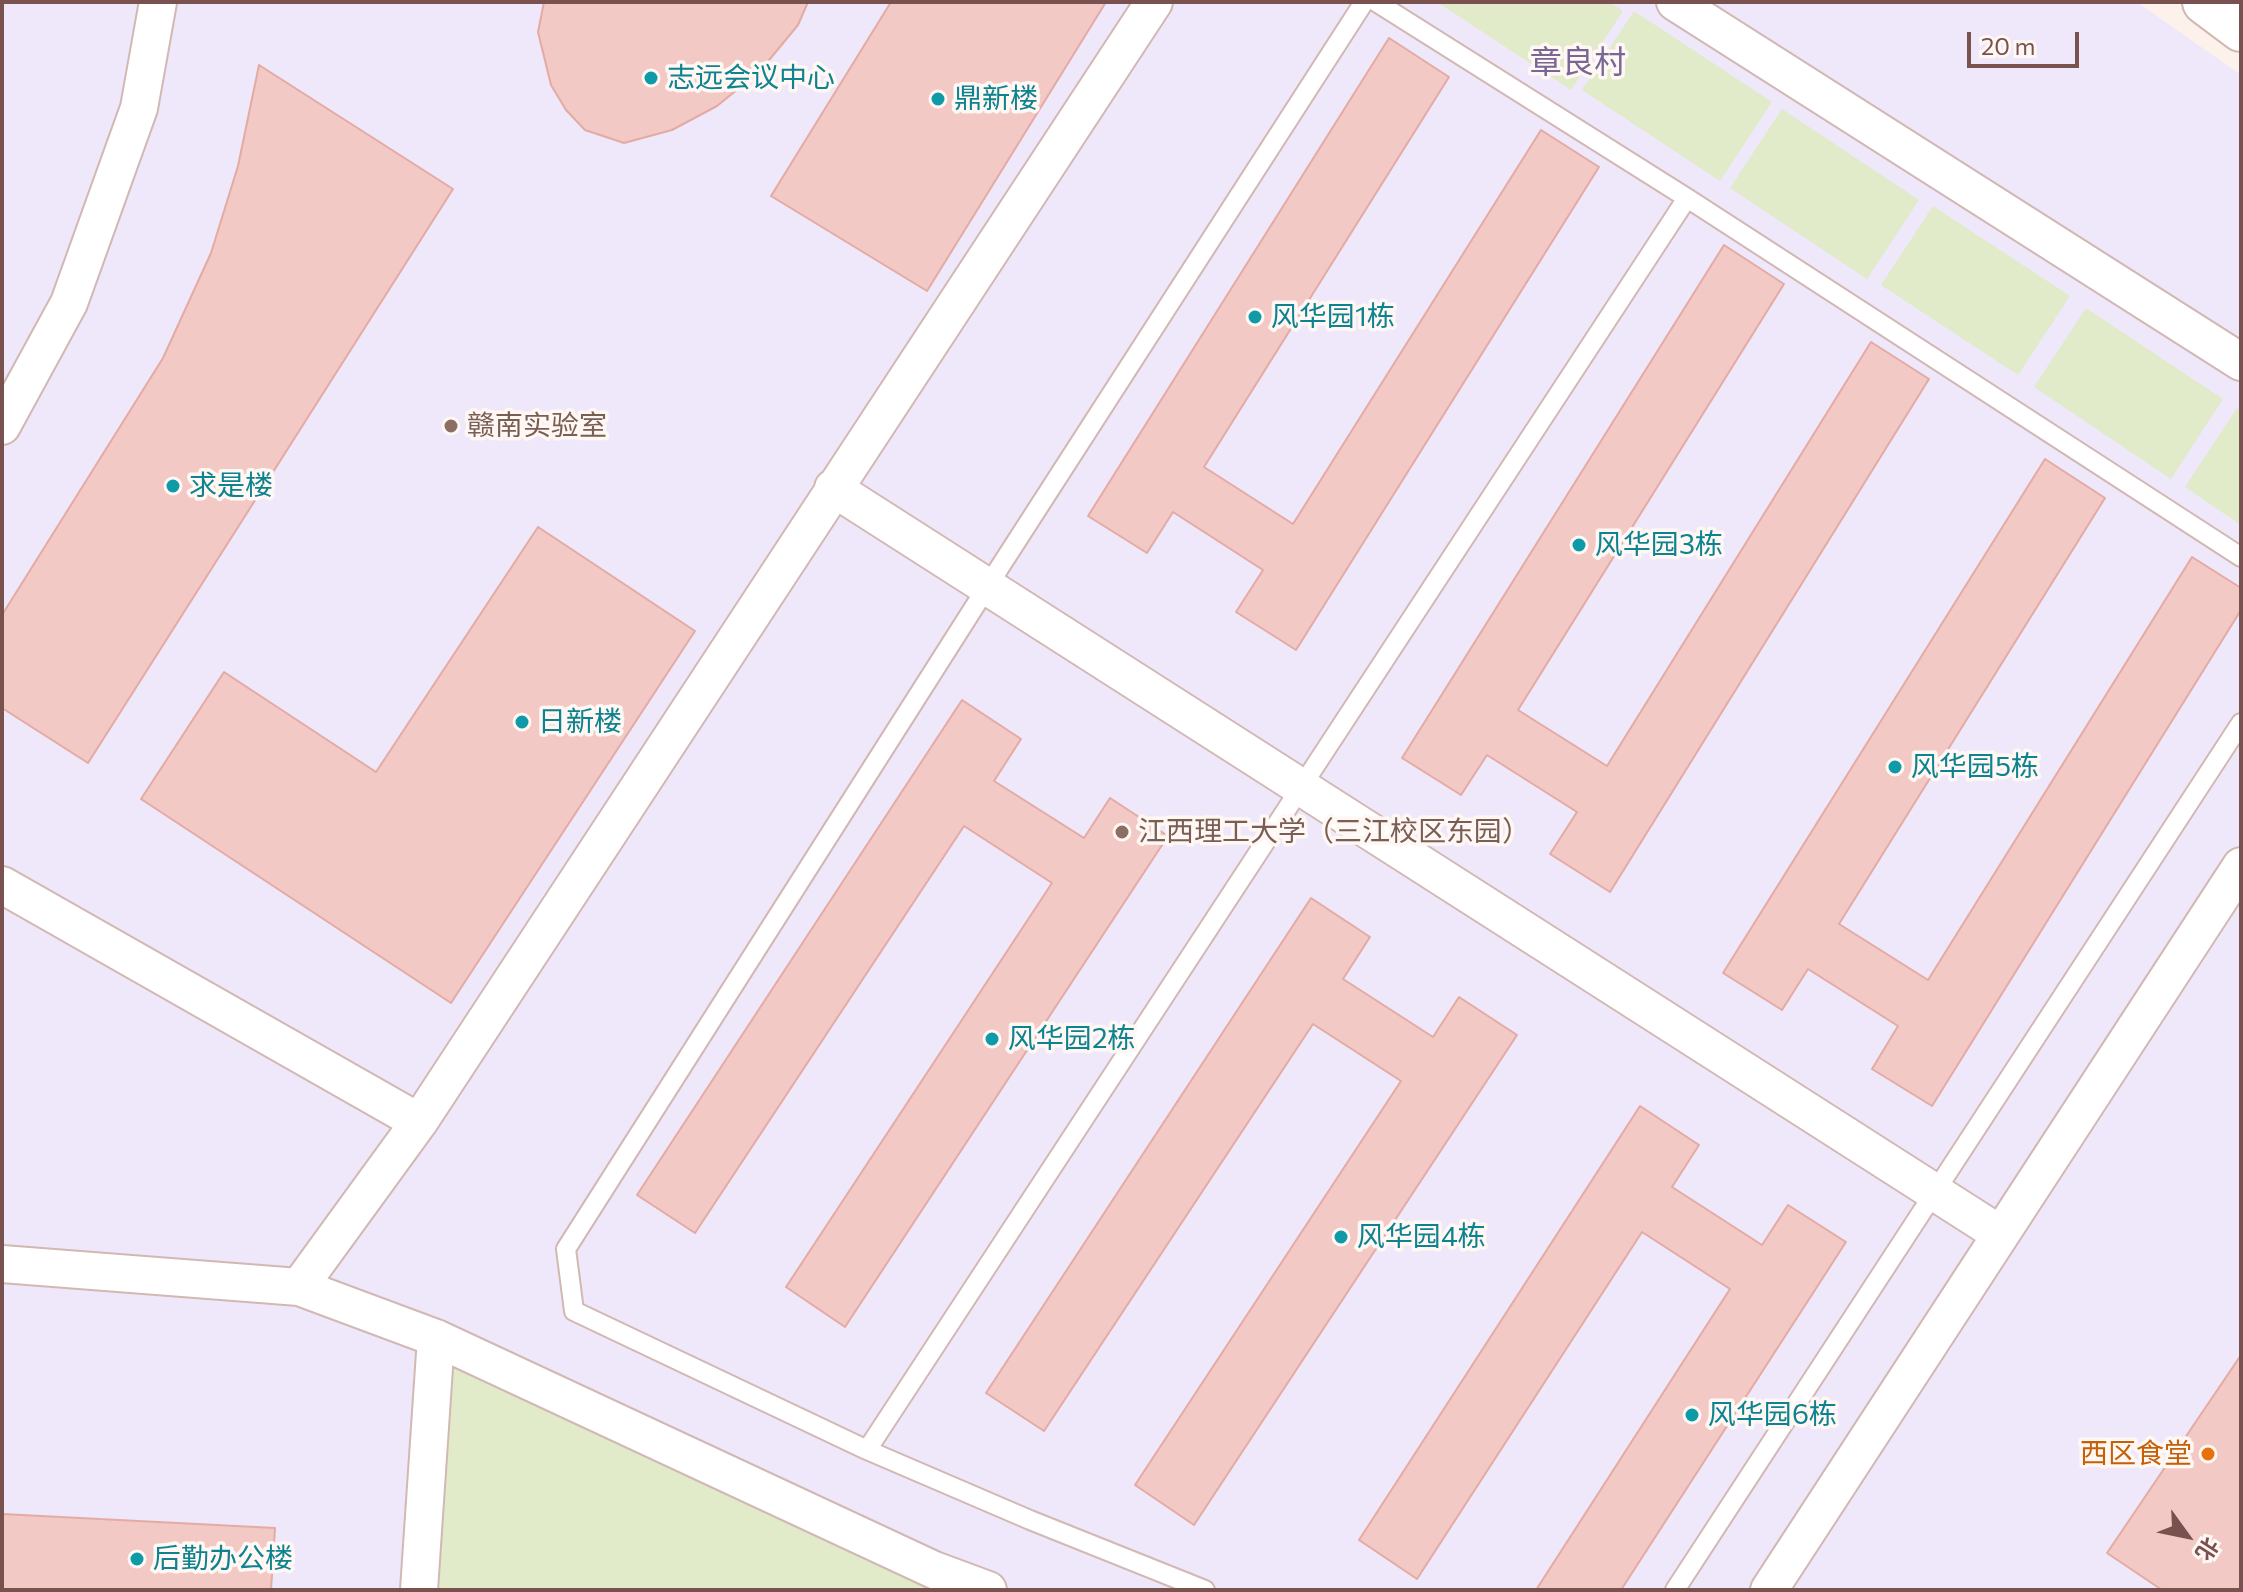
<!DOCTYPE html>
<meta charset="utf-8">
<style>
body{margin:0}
#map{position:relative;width:2243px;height:1592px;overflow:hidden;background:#fdf1ec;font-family:Commissioner,"Noto Sans SC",sans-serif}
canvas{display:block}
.frame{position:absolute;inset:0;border:4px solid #79514e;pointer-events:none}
.north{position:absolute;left:2147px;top:1496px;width:80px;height:80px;-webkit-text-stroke:6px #fff7f3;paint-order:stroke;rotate:123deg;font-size:22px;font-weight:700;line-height:32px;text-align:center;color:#79514e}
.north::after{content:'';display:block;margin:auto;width:28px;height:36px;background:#79514e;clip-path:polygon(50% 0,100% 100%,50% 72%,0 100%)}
.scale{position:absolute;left:1967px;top:32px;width:112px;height:36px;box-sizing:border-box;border:4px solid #79514e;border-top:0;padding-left:10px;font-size:24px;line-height:28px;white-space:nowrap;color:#79514e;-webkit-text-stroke:6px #fff7f3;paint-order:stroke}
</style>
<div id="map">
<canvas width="2243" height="1592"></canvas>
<div class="frame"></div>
<div class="north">北</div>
<div class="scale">20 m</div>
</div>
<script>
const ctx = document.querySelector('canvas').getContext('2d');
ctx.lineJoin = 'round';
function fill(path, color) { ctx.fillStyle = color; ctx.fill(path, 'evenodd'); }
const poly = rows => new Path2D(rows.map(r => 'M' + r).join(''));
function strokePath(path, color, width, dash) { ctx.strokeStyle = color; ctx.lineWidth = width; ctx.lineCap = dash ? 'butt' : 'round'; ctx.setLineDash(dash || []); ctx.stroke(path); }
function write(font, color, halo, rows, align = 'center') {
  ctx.font = font + ' Commissioner,"Noto Sans SC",sans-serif'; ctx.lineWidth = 7; ctx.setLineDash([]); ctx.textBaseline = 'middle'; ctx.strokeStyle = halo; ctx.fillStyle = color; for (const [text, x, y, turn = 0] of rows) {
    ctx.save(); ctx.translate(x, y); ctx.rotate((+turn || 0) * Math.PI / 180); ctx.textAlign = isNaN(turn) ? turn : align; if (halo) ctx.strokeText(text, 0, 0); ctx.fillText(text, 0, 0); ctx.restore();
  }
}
const education = poly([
 [2,2,2137,2,2241,75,2241,1590,2,1590]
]);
const green = poly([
 [1437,2,1609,2,1623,11,1571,90],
 [1634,11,1772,102,1720,181,1582,90],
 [1782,109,1919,200,1867,279,1730,188],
 [1933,206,2070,296,2018,375,1881,285],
 [2086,308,2223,399,2171,479,2034,387],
 [2237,408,2241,411,2241,525,2185,487],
 [436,1338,988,1590,419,1590]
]);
const building = poly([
 [544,2,808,2,798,25,760,71,717,106,672,130,624,143,585,130,566,110,551,85,538,32,544,2],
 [891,2,1106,2,927,291,771,196,891,2],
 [1389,38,1449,77,1204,467,1293,524,1541,130,1599,167,1296,650,1236,612,1263,570,1173,512,1147,553,1088,516,1389,38],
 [259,65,453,189,88,763,2,708,2,615,163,358,211,253,238,166,259,65],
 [1724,245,1784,284,1518,710,1607,766,1871,342,1929,379,1610,892,1550,854,1577,812,1487,755,1461,795,1402,758,1724,245],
 [2045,459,2105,498,1839,924,1928,980,2192,557,2241,588,2241,610,1932,1106,1872,1069,1898,1026,1808,969,1782,1010,1723,973,2045,459],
 [538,527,695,631,451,1003,141,799,224,672,376,772,538,527],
 [962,700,1021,739,994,781,1084,838,1110,798,1168,836,845,1327,786,1287,1052,883,964,826,695,1233,637,1195,962,700],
 [1311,898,1370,937,1343,979,1433,1037,1459,997,1517,1035,1194,1525,1135,1485,1401,1081,1313,1024,1044,1431,986,1393,1311,898],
 [1640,1106,1699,1145,1672,1187,1762,1245,1788,1205,1846,1242,1621,1590,1536,1590,1730,1289,1642,1232,1417,1579,1359,1540,1640,1106],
 [2241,1355,2241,1590,2162,1590,2107,1553,2241,1355],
 [2,1514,275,1528,271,1590,2,1590,2,1514]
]);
const service = poly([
 [1376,2,1687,198,2241,557],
 [867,1450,1687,198],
 [1205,1590,1030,1520,867,1450,574,1311,566,1249,987,587,1364,2],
 [1675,1590,2241,723]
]);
const minor = poly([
 [1675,2,2241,362],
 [2,426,69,303,139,108,158,2],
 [833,488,2000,1234],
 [2,885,419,1122],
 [2,1264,299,1287,436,1338,934,1570,988,1590],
 [299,1287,419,1122,1154,2],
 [419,1590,436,1338],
 [1769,1590,2241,866]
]);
const tertiary = poly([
 [2205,2,2241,29]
]);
const markers = [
 [651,78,8,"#0f9aa8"],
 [938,99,8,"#0f9aa8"],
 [1255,317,8,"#0f9aa8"],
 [451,426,8,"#8d6e63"],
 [173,486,8,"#0f9aa8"],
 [1579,545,8,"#0f9aa8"],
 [522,722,8,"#0f9aa8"],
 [1895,767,8,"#0f9aa8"],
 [1122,832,8,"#8d6e63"],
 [992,1039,8,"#0f9aa8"],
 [1341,1237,8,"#0f9aa8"],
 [1692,1415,8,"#0f9aa8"],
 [2208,1454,8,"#e8710a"],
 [137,1559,8,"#0f9aa8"]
];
const cultureNames = [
 ["志远会议中心",667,78],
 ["鼎新楼",954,99],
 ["风华园1栋",1271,317],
 ["求是楼",189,486],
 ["风华园3栋",1595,545],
 ["日新楼",538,722],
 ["风华园5栋",1911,767],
 ["风华园2栋",1008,1039],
 ["风华园4栋",1357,1237],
 ["风华园6栋",1708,1415],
 ["后勤办公楼",153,1559]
];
const educationNames = [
 ["赣南实验室",467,426],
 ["江西理工大学（三江校区东园）",1138,832]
];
const foodNames = [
 ["西区食堂",2192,1454]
];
const quarterNames = [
 ["章良村",1578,62]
];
fill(education, '#eee8fa');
fill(green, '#e1ebc9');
fill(building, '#f2c9c4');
strokePath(building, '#e4aaa4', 2);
strokePath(service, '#d2b8b3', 22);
strokePath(minor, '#d2b8b3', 40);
strokePath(tertiary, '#d2b8b3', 48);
strokePath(service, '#fff', 18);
strokePath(minor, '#fff', 36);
strokePath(tertiary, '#fff', 44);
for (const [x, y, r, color] of markers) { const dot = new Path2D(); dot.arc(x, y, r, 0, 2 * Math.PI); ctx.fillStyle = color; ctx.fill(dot); strokePath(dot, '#fff7f3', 3); }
write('28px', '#0d838f', '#fff7f3', cultureNames, 'left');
write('28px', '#785e54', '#fff7f3', educationNames, 'left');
write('28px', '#c56008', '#fff7f3', foodNames, 'right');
write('32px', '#786694', '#fff7f3', quarterNames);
</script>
